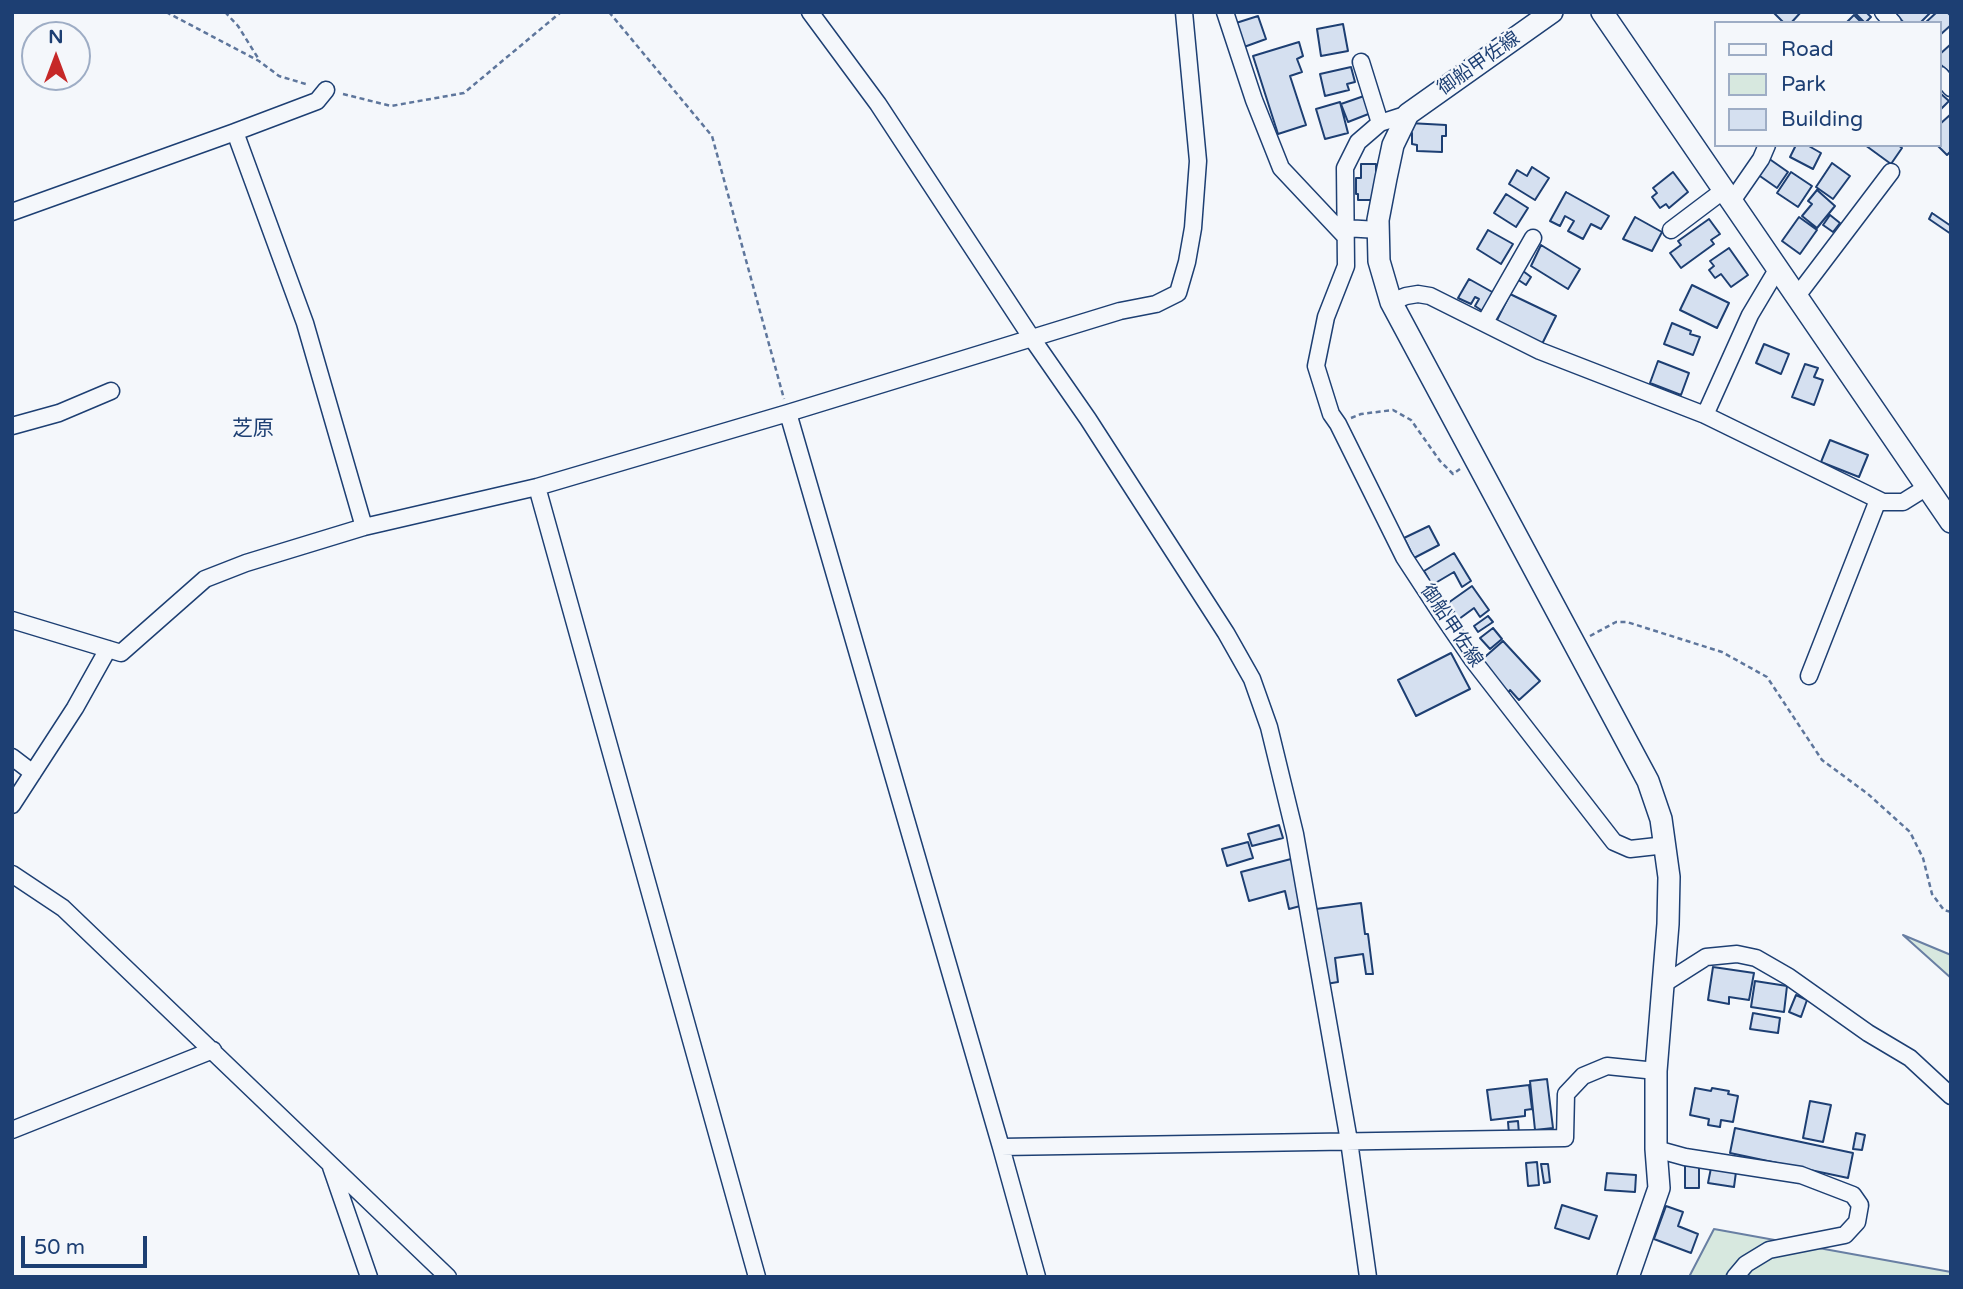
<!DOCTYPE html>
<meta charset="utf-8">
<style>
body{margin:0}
#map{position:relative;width:1963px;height:1289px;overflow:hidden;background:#f4f7fb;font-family:"Varela Round",sans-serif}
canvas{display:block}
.frame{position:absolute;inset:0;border:14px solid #1d3f73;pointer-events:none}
.legend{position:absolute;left:1714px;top:21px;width:228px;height:126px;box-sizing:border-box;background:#f4f7fb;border:2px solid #9eadc5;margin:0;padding:9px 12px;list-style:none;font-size:21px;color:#1d3f73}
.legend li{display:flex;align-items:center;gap:14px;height:35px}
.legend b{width:35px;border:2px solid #9eadc5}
.north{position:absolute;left:21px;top:21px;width:70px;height:70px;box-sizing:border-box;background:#f4f7fb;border:2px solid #9eadc5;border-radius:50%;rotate:0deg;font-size:19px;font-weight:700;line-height:28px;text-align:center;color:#1d3f73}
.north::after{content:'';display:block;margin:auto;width:24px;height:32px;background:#c62828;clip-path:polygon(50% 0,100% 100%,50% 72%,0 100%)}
.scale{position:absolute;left:21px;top:1236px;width:126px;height:32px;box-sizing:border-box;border:4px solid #1d3f73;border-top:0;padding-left:9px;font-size:21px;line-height:24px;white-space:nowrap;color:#1d3f73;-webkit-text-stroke:5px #f4f7fb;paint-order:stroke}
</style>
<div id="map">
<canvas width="1963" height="1289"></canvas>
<div class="frame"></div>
<ul class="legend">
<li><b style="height:9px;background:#f4f7fb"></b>Road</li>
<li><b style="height:19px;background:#d7e8df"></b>Park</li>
<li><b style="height:19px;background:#d5e0f0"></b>Building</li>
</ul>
<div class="north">N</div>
<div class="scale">50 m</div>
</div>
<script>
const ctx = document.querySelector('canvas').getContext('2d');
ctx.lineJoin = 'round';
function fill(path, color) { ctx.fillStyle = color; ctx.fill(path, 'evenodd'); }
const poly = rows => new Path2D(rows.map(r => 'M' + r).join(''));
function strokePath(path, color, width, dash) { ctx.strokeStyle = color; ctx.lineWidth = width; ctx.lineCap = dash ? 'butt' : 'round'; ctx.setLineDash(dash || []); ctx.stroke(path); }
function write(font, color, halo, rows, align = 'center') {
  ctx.font = font + ' "Varela Round","Noto Sans JP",sans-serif'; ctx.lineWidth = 5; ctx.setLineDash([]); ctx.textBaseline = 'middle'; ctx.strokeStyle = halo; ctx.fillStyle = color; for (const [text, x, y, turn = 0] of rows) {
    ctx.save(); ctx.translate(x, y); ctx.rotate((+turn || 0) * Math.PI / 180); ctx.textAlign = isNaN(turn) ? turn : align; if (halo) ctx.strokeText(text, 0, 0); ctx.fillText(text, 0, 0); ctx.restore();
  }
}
const green = poly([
 [1903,935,1951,955,1951,978,1903,935],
 [1714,1229,1951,1272,1951,1277,1689,1277,1714,1229]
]);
const building = poly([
 [1773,12,1801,12,1791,23,1784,23,1773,12],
 [1854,12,1866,12,1871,17,1865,23,1854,12],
 [1894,12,1931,12,1920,23,1904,23,1894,12],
 [1937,12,1947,12,1951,16,1951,25,1940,35,1940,23,1925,23,1937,12],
 [1854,15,1862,23,1846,23,1854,15],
 [1258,16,1266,39,1244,47,1236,23,1258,16],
 [1343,24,1348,51,1321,56,1317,29,1343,24],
 [1299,42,1303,56,1297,59,1302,72,1290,76,1306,125,1278,134,1253,56,1299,42],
 [1951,44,1951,74,1940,64,1940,54,1951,44],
 [1351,67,1355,82,1347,84,1349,90,1325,96,1320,74,1351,67],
 [1940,93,1949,101,1940,110,1940,93],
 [1364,96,1371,113,1348,122,1341,104,1364,96],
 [1340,102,1348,133,1325,139,1316,109,1340,102],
 [1951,114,1951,151,1947,155,1937,145,1940,145,1940,124,1951,114],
 [1409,123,1446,125,1446,136,1442,136,1442,152,1417,151,1417,145,1412,144,1412,133,1408,133,1409,123],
 [1796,145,1807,145,1821,153,1813,169,1790,157,1796,145],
 [1865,145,1898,145,1902,148,1891,164,1865,145],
 [1768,158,1788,172,1777,188,1757,174,1768,158],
 [1832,163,1850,176,1833,199,1816,187,1832,163],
 [1361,164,1376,164,1376,200,1358,200,1358,194,1356,194,1356,178,1361,178,1361,164],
 [1532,167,1549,178,1535,200,1509,184,1517,170,1527,176,1532,167],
 [1673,172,1688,192,1669,208,1666,204,1660,208,1652,197,1657,193,1653,188,1673,172],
 [1791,172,1812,186,1798,207,1777,193,1791,172],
 [1817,190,1835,206,1817,228,1802,216,1812,204,1808,201,1817,190],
 [1566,192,1609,216,1601,229,1591,224,1583,239,1568,231,1574,221,1565,216,1560,226,1550,221,1566,192],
 [1506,194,1528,208,1516,227,1494,213,1506,194],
 [1932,213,1951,226,1951,234,1929,219,1932,213],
 [1830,215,1840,223,1833,232,1823,225,1830,215],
 [1635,217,1662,232,1652,251,1623,239,1635,217],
 [1799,217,1817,230,1800,254,1782,241,1799,217],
 [1709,219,1720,234,1711,240,1714,244,1681,268,1670,253,1681,245,1678,241,1709,219],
 [1488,230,1513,244,1501,264,1477,249,1488,230],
 [1541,245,1580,269,1568,289,1531,266,1541,245],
 [1729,248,1748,275,1731,287,1721,274,1715,278,1709,270,1714,266,1710,261,1729,248],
 [1523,271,1531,277,1526,285,1517,279,1523,271],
 [1469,279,1494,293,1484,312,1475,306,1479,299,1475,297,1471,304,1458,298,1469,279],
 [1692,285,1729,303,1717,328,1680,310,1692,285],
 [1510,294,1556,316,1542,344,1496,322,1510,294],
 [1672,323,1691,331,1690,334,1700,337,1693,355,1664,344,1672,323],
 [1764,344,1789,354,1781,374,1756,363,1764,344],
 [1658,361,1689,373,1681,395,1650,383,1658,361],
 [1805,364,1818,368,1814,377,1823,380,1814,405,1792,397,1805,364],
 [1830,440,1868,455,1859,477,1821,462,1830,440],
 [1429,526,1439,545,1414,558,1404,538,1429,526],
 [1454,553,1471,581,1462,587,1454,572,1432,585,1424,571,1454,553],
 [1472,586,1489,610,1480,617,1474,608,1459,619,1448,603,1472,586],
 [1488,616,1493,622,1478,632,1474,626,1488,616],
 [1493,628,1502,639,1490,649,1480,638,1493,628],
 [1503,641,1540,681,1519,700,1510,690,1506,695,1478,663,1503,641],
 [1451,653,1470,689,1416,716,1398,680,1451,653],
 [1279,825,1283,838,1252,846,1248,834,1279,825],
 [1248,842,1253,858,1227,866,1222,849,1248,842],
 [1291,859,1304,905,1289,909,1285,891,1249,901,1241,872,1291,859],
 [1361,903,1365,934,1368,934,1373,974,1366,974,1363,954,1335,958,1338,982,1326,984,1316,909,1361,903],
 [1713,967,1754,973,1749,1000,1729,997,1729,1004,1708,1000,1713,967],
 [1755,981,1787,986,1784,1012,1751,1007,1755,981],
 [1796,995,1807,1000,1801,1017,1789,1012,1796,995],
 [1753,1013,1780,1018,1778,1033,1750,1029,1753,1013],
 [1547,1079,1553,1128,1535,1130,1530,1081,1547,1079],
 [1529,1085,1532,1109,1525,1110,1525,1116,1491,1120,1487,1090,1529,1085],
 [1695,1088,1711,1091,1712,1088,1729,1091,1728,1094,1738,1096,1733,1122,1721,1120,1720,1127,1708,1125,1709,1119,1690,1115,1695,1088],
 [1810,1101,1831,1105,1823,1142,1803,1138,1810,1101],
 [1518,1121,1519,1134,1509,1134,1508,1122,1518,1121],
 [1735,1128,1853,1153,1848,1178,1730,1153,1735,1128],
 [1856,1133,1865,1135,1862,1150,1853,1149,1856,1133],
 [1537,1162,1539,1185,1528,1186,1526,1163,1537,1162],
 [1541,1164,1548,1164,1550,1182,1544,1183,1541,1164],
 [1685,1165,1699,1165,1699,1188,1685,1188,1685,1165],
 [1711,1168,1736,1172,1734,1187,1708,1183,1711,1168],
 [1607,1173,1636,1175,1635,1192,1605,1190,1607,1173],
 [1562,1205,1597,1216,1589,1239,1555,1228,1562,1205],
 [1666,1206,1683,1212,1678,1226,1698,1234,1691,1253,1654,1239,1666,1206]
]);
const path = poly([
 [166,12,259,61,279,76,309,85],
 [225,12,238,26,258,58],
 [609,12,712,136,784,399],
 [343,94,391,106,464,93,561,12],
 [1351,418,1361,414,1393,410,1411,420,1440,461,1453,474,1460,469],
 [1590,636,1616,622,1627,622,1722,652,1767,677,1822,760,1868,794,1910,832,1923,858,1932,894,1944,910,1951,912]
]);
const street = poly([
 [810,12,878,104,1031,337,1088,419,1226,633,1252,679,1269,727,1295,834,1349,1141,1368,1277],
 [1225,12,1254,100,1281,168,1344,235],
 [1883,12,1893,23],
 [1361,62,1380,123],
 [1940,75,1951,88],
 [1408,114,1380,123,1358,142,1345,168,1346,266,1326,317,1316,366,1331,414,1338,424,1404,557,1440,612,1472,659,1614,842,1630,849,1666,845],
 [235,132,317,101,326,90],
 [1732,201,1761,159,1767,145],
 [12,212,235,132,305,323,364,527],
 [1344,228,1379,230],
 [1671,230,1724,190],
 [1797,296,1891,172],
 [1391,302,1406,296,1418,294,1430,296,1540,351,1705,415,1883,502,1903,502,1927,487],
 [1485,322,1533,238],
 [788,413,1001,1147,1565,1138,1566,1094,1583,1076,1607,1066,1656,1071],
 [1705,415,1750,315,1778,268],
 [12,426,59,413,111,391],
 [537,487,757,1277],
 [12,620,121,653,205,579,246,563,364,527,537,487,788,413,1120,311,1156,304,1178,293,1187,262,1193,228,1198,161,1184,12],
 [1809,676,1878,500],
 [12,757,33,773],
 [12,805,75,708,108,649],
 [12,874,63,908,448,1277],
 [1662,985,1706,957,1737,954,1756,958,1789,977,1868,1033,1910,1058,1951,1096],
 [12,1130,213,1050],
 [1001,1147,1037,1277],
 [1656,1149,1685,1157,1801,1175,1853,1195,1860,1205,1857,1222,1845,1235,1769,1250,1746,1264,1735,1277],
 [331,1167,369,1277]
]);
const secondary = poly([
 [1552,12,1408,114,1393,145,1386,178,1378,220,1379,261,1391,302,1648,781,1661,819,1669,877,1668,924,1656,1071,1656,1149,1659,1188,1628,1277],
 [1602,12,1951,522]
]);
const streetNames = [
 ["御船甲佐線",1479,64,-35],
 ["御船甲佐線",1451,626,56]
];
const neighbourhoodNames = [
 ["芝原",253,429]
];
fill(green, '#d7e8df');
strokePath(green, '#687fa3', 2);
fill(building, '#d5e0f0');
strokePath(building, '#1d3f73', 2);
strokePath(street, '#1d3f73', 19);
strokePath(secondary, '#1d3f73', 24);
strokePath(path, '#5e769c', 2.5, [5, 3.5]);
strokePath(street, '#f4f7fb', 16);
strokePath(secondary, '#f4f7fb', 21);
write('19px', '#1d3f73', '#f4f7fb', streetNames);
write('21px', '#1d3f73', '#f4f7fb', neighbourhoodNames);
</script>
